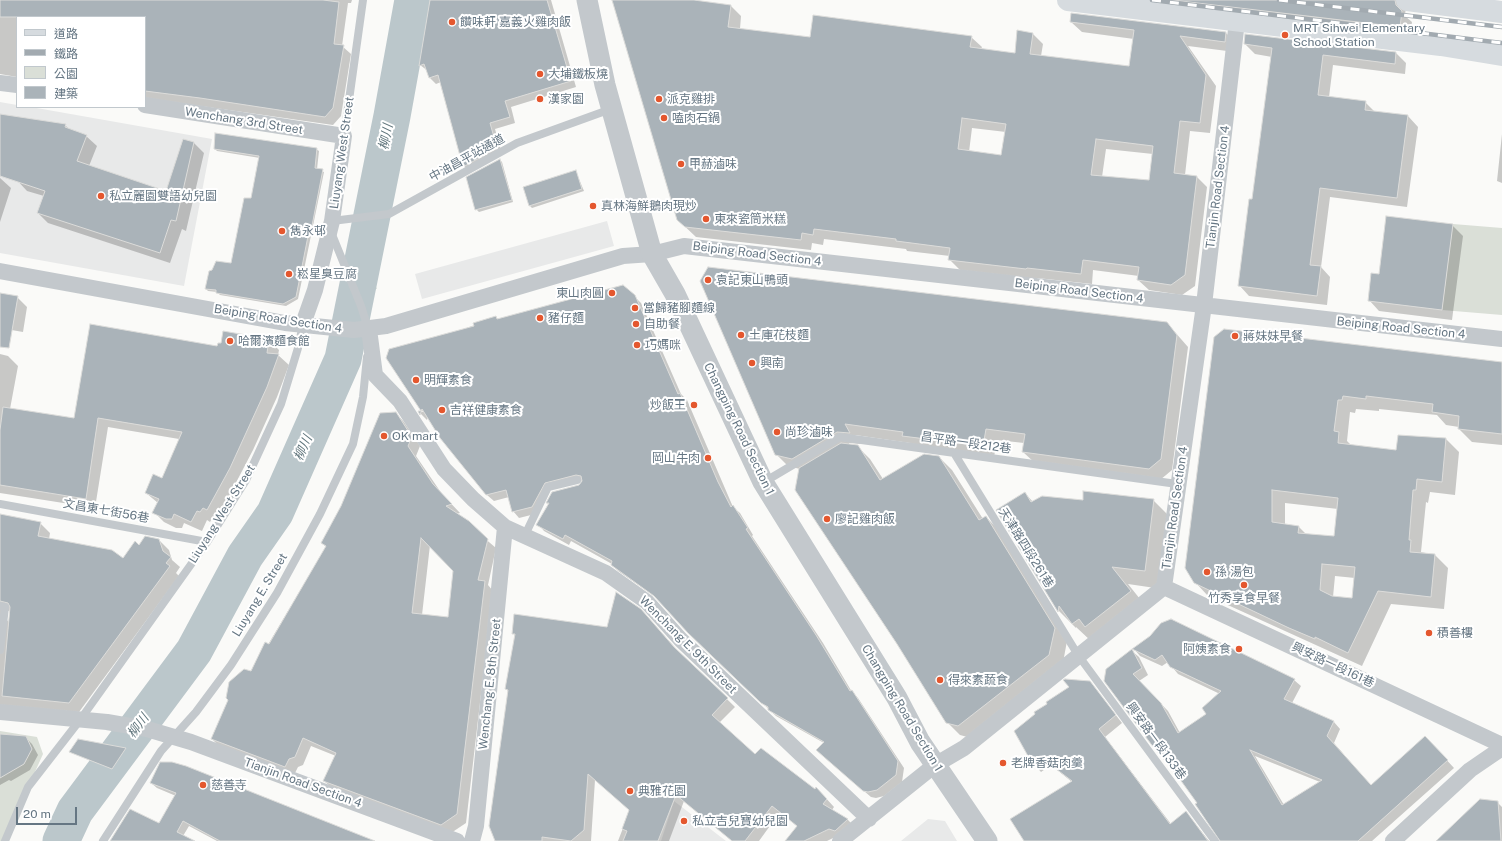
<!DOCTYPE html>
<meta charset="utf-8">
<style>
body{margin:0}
#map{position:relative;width:1502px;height:841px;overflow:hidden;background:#fafaf8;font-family:"Public Sans","Noto Sans TC",sans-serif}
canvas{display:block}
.legend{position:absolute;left:16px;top:16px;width:130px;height:92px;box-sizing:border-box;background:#fff;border:1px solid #c1c8cd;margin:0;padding:5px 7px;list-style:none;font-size:12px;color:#657683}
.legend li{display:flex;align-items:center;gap:8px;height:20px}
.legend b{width:20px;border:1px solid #c1c8cd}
.scale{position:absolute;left:16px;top:807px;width:61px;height:18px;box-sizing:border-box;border:2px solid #657683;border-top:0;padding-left:5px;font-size:12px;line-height:14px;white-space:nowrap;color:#657683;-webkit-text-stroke:3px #fff;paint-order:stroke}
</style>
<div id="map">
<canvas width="1502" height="841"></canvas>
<ul class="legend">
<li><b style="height:5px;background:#d6dbdf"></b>道路</li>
<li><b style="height:5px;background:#a2aab0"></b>鐵路</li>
<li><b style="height:11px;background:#dadfd7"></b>公園</li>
<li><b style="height:11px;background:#aab3b9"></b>建築</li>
</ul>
<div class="scale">20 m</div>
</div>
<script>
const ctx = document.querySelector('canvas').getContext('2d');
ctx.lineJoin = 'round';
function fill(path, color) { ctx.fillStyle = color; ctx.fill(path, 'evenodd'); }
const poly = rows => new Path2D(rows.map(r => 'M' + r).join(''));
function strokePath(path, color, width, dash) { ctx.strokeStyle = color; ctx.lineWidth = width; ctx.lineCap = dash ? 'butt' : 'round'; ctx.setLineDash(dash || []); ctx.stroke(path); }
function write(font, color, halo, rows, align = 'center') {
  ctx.font = font + ' "Public Sans","Noto Sans TC",sans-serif'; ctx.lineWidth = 4; ctx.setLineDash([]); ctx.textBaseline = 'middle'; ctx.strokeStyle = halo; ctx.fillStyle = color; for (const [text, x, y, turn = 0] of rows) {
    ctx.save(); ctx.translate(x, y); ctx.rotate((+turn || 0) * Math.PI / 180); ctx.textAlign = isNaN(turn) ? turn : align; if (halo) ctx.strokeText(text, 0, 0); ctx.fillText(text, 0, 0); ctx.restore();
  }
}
const built = poly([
 [0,102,17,105,17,107,31,107,212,139,184,286,0,253],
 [607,221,614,246,422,299,415,274],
 [674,801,726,841,661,841],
 [928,819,945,821,957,841,901,841]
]);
const green = poly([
 [1453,224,1502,228,1502,315,1442,310],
 [358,247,377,289,352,289],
 [0,731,37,737,43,754,4,841,0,841]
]);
const shadow = poly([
 [0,0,352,0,351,3,348,3,342,46,351,54,341,116,333,125,145,98,145,17,17,17,17,77,0,74],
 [431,0,551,0,576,87,511,107,515,123,495,129,502,154,470,172,464,166,441,82,436,84,430,78,428,71,420,65],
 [617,0,685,0,731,6,741,16,740,29,811,38,971,37,982,47,981,49,1016,54,1032,33,1043,44,1041,56,1130,67,1134,39,1082,32,1071,22,1226,33,1236,43,1235,52,1188,46,1216,86,1210,133,1190,131,1185,175,1197,177,1207,187,1195,286,1182,295,1149,290,1138,280,1139,276,1093,270,1092,284,1037,278,1037,279,960,270,949,259,950,256,907,251,906,249,824,239,823,245,812,243,811,250,696,237,678,220],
 [972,128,1006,132,1002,156,969,152],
 [1106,149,1153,154,1150,181,1102,177],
 [1101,0,1400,0,1406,6,1405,16,1412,22,1410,37],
 [1245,44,1396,53,1406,63,1405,74,1333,65,1329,97,1365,102,1375,112,1408,116,1418,127,1407,207,1330,197,1321,267,1330,277,1327,305,1249,296,1239,285,1253,200,1272,57,1255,54],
 [0,115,65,125,70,130,86,136,97,146,89,166,166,192,184,140,194,143,204,153,186,231,182,229,170,263,48,223,38,213,44,196,27,191,0,162],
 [1502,134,1502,183,1497,181],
 [215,149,316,149,319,151,317,169,324,172,298,299,286,306,220,295,217,292,208,291,206,289,213,271,232,264,251,199,260,158,217,151],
 [500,160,502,162,513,202,479,212,476,209],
 [576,172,584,191,532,208,530,206,524,188],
 [0,178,11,188,0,222],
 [1452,225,1463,236,1452,320,1379,311,1369,300,1380,275],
 [701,281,1167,323,1188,347,1172,470,1160,480,1035,463,1023,452,1024,443,997,440,994,457,915,447,910,443,855,435,861,444,849,443,849,445,857,446,870,459,883,479,939,457,952,470,983,519,986,517,999,530,1067,641,1062,668,971,738,960,735,947,722,800,469,788,466,776,454],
 [0,294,17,297,27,307,23,332,0,328],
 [634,296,641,303,681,394,687,400,733,507,740,513,753,535,752,536,823,643,852,692,858,698,904,768,902,782,884,796,876,798,871,797,824,757,824,743,776,716,696,640,660,600,618,571,612,564,571,541,569,545,544,531,538,524,549,505,547,503,553,493,579,486,584,480,551,489,539,513,519,518,513,511,509,497,494,501,487,495,428,417,427,420,421,414,420,412,423,412,387,358,496,317,499,320],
 [1215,337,1502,366,1502,445,1472,442,1459,429,1459,427,1446,425,1437,415,1379,409,1379,411,1356,409,1355,413,1350,412,1347,441,1352,446,1397,451,1398,436,1446,439,1459,452,1455,495,1430,492,1428,503,1426,502,1421,552,1435,555,1448,568,1444,609,1391,604,1362,666,1208,596,1195,582],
 [1285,503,1338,509,1335,537,1307,535,1298,526,1285,525],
 [1335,576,1355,578,1353,599,1333,597],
 [269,340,279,350,278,355,289,365,277,397,253,450,217,519,213,517,210,522,207,520,202,531,184,523,182,528,176,528,164,522,154,512,158,503,146,493,162,479,179,439,108,427,95,508,0,493,0,354,8,356,18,366,10,409,75,419,218,347],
 [396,413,404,422,420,446,416,456,442,494,460,513,456,514,496,548,488,585,493,591,466,823,451,833,333,789,324,781,336,756,311,746,303,765,298,767,294,775,221,748,212,739,326,547,322,543],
 [430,545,454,570,449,619,422,615],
 [1025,493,1033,502,1153,500,1171,518,1162,589,1128,584,1148,609,1091,641,1076,627,1076,628,1059,611,997,510],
 [0,515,40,523,50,533,49,539,123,559,140,546,159,540,169,550,172,560,180,567,176,573,179,576,79,712,0,705],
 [11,610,10,624,4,616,6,612],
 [648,618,680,653,735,707,719,723,755,755,824,796,834,807,832,810,848,820,855,827,827,841,786,841,798,827,780,812,759,841,732,841,684,801,669,841,618,841,630,810,595,780,591,841,496,841,509,692,506,689,515,636,513,633,608,628],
 [1134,649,1294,680,1301,686,1292,703,1334,722,1340,729,1334,743,1371,786,1432,744,1454,768,1372,841,1229,841,1198,803,1107,669,1132,651,1139,657,1148,675,1139,681,1168,711,1180,733,1207,714,1220,694,1178,674,1168,662,1162,666,1140,656],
 [1255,756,1320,782,1284,805],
 [1090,682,1122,723,1105,737,1171,824,1186,812,1209,841,1026,841,1072,782,1051,765,1041,772,1034,764],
 [0,735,25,737,32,744,38,755,30,770,11,781,9,780,0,785],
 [125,749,127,751,115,770,71,752],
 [151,783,374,841,217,841,189,826,180,841,111,841,160,825,176,796,157,788],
 [1497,802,1502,807,1502,841,1438,841]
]);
const river = poly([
 [61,841,75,811,194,651,245,556,275,513,343,359,392,116,413,0]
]);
const building = poly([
 [0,0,323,0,339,2,334,44,344,45,333,108,325,117,200,98,145,91,145,17,0,17,0,0],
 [430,0,547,0,571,81,505,101,510,117,490,123,497,148,463,167,438,75,429,78,424,64,419,66,430,0],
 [612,0,694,0,731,5,728,27,810,37,813,15,972,36,970,47,1015,53,1017,30,1033,33,1030,54,1129,66,1134,30,1070,22,1071,13,1226,32,1225,42,1180,36,1206,75,1200,123,1180,121,1174,173,1197,176,1185,275,1171,285,1137,280,1139,267,1083,260,1081,274,1027,268,1026,269,948,260,950,248,896,241,896,239,814,229,813,235,802,233,801,240,685,227,677,220,612,0],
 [962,118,1006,124,1001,155,958,149,962,118],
 [1096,139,1153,146,1149,180,1091,175,1096,139],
 [1172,0,1395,0,1396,5,1402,11,1400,27,1172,0],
 [1245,34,1396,52,1395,64,1323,55,1318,95,1366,101,1365,110,1408,115,1397,198,1320,188,1310,265,1321,266,1317,296,1238,286,1249,199,1252,199,1272,48,1244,44,1245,34],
 [0,114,66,124,65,127,87,135,77,161,166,191,183,139,194,142,176,221,171,220,160,253,37,213,45,191,0,176,0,114],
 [215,133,317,148,315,168,323,169,311,231,309,231,296,297,283,304,216,293,216,290,205,289,209,271,212,270,216,261,231,263,244,198,251,198,259,156,214,149,215,133],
 [500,159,512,200,475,210,466,177,500,159],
 [576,170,582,189,529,206,523,187,576,170],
 [1386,216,1453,224,1442,310,1368,301,1371,273,1379,274,1386,216],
 [708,267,1167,322,1177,335,1161,459,1149,469,1022,452,1025,434,986,429,983,446,902,436,903,432,845,424,850,433,837,432,792,459,775,455,700,281,708,267],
 [623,285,635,295,678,394,680,393,718,482,731,507,733,505,748,528,746,529,816,635,850,691,852,690,898,761,896,775,877,790,868,792,863,791,816,750,824,742,768,710,768,707,761,703,688,633,654,596,611,565,612,561,565,535,563,539,536,525,549,503,546,503,552,492,579,485,582,481,581,476,576,475,545,483,532,507,512,512,506,490,486,495,440,438,422,409,420,415,418,411,421,411,386,358,389,349,474,326,473,323,496,316,497,319,623,285],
 [0,293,18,296,9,348,0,347,0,293],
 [90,324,217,346,218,343,221,343,223,331,269,339,267,353,279,354,267,387,230,468,207,510,203,508,200,512,197,511,191,522,174,514,172,519,166,519,152,513,159,499,145,493,153,474,162,478,182,432,98,418,86,499,0,485,0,430,3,407,74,418,90,324],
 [1224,329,1502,362,1502,434,1458,429,1459,416,1432,412,1433,404,1366,396,1366,399,1343,396,1342,400,1338,400,1334,431,1339,432,1338,443,1396,450,1398,435,1446,438,1442,482,1417,479,1416,490,1413,490,1409,540,1411,540,1410,552,1435,554,1431,597,1378,591,1348,653,1315,637,1315,639,1289,628,1194,583,1185,568,1214,337,1224,329],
 [1272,490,1338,498,1334,536,1298,533,1299,526,1272,522,1272,490],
 [1322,564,1355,567,1352,598,1332,596,1320,590,1322,564],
 [396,412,412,437,408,446,433,484,452,504,446,506,469,521,488,539,478,580,485,581,457,814,441,825,323,781,336,753,303,738,295,757,289,759,285,767,211,739,228,700,226,698,229,682,244,669,251,671,265,642,269,644,326,546,321,543,341,506,380,413,396,412],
 [421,538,453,571,448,617,412,613,421,538],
 [841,443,858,445,880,480,924,454,939,456,979,520,986,516,1055,628,1049,655,958,726,946,723,897,644,795,490,799,468,841,443],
 [1083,491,1154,499,1145,571,1112,567,1131,591,1085,627,1079,619,1072,624,1059,606,1058,612,996,510,1025,492,1031,502,1042,496,1083,500,1083,491],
 [0,514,41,522,38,536,112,550,123,558,135,541,139,545,145,536,159,539,163,551,171,557,166,563,170,566,69,703,2,696,10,607,8,603,0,601,0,514],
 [616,592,641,609,674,647,728,698,712,715,755,754,761,748,815,789,816,787,827,799,823,804,848,819,835,831,829,829,804,841,785,841,797,826,772,806,745,841,732,841,676,795,658,841,623,841,627,831,622,829,629,810,588,774,584,830,571,841,542,837,542,841,495,841,489,826,508,690,505,689,515,634,512,634,514,614,607,627,616,592],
 [1171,619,1295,679,1284,699,1334,721,1327,736,1371,785,1425,736,1448,760,1358,841,1220,841,1195,804,1197,803,1179,778,1151,744,1104,681,1106,669,1132,649,1142,668,1133,674,1161,703,1178,733,1206,714,1202,708,1221,691,1170,667,1162,655,1155,660,1132,649,1150,636,1161,623,1171,619],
 [1250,750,1322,780,1282,805,1250,750],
 [1065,679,1090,681,1116,715,1099,729,1170,824,1186,811,1208,841,1024,841,1010,819,1072,781,1043,759,1033,765,1014,731,1035,714,1034,712,1047,704,1046,702,1069,687,1063,680,1065,679],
 [0,734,26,736,32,749,24,764,0,778,0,734],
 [78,739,126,748,112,769,69,752,78,739],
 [160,762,172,762,186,766,375,841,220,841,183,821,177,832,195,841,110,841,130,809,159,823,176,793,150,783,160,762],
 [1480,799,1498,801,1501,841,1436,841,1480,799]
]);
const service = poly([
 [344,136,363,0],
 [332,221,389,214,517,143,611,109],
 [331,232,361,306,369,331],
 [954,453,1078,655,1215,841],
 [764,482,840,437,1177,484],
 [0,504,207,542],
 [525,535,548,487,577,480],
 [0,606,5,607,0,650],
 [5,841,28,787,80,720,207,542,246,480,281,404,298,348,303,324],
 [103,841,161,751,196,712,231,665,277,593,320,514,353,444,363,397,367,357]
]);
const minor = poly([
 [0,83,17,85],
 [145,105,344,136,332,221,315,290,303,324],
 [0,271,285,323,354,330,386,326,623,256,652,254,684,246,1502,339],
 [369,329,375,375,400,401,444,469,473,499,505,527,606,573,647,602,681,640,869,819],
 [1164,587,1502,745],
 [0,712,107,722,147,729,191,742,457,841],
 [472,841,476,826,505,527],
 [840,841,935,765,964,748,1164,587,1204,305,1237,21],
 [1393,841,1470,770,1502,748]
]);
const tertiary = poly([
 [587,0,605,85,652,254,675,294,763,482,897,698,920,742,987,841]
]);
const secondary = poly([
 [1068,0,1441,45,1502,55],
 [1407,0,1502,12]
]);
const rail = poly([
 [1152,0,1502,43],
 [1279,0,1502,27]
]);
const markers = [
 [452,22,4,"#e4572e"],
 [1285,35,4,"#e4572e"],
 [540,74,4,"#e4572e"],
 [540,99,4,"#e4572e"],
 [659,99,4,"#e4572e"],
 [664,118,4,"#e4572e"],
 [681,164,4,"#e4572e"],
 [101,196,4,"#e4572e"],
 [593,206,4,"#e4572e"],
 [706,219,4,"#e4572e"],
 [282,231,4,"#e4572e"],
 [289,274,4,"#e4572e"],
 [708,280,4,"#e4572e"],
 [612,293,4,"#e4572e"],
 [635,308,4,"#e4572e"],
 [540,318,4,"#e4572e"],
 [636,324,4,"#e4572e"],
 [741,335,4,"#e4572e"],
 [1235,336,4,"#e4572e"],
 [230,341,4,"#e4572e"],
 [637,345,4,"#e4572e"],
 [752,363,4,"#e4572e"],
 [416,380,4,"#e4572e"],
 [694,405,4,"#e4572e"],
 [442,410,4,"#e4572e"],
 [777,432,4,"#e4572e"],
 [384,436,4,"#e4572e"],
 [708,458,4,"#e4572e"],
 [827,519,4,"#e4572e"],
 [1207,572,4,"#e4572e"],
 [1244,585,4,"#e4572e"],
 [1429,633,4,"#e4572e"],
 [1239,649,4,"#e4572e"],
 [940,680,4,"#e4572e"],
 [1003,763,4,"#e4572e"],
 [203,785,4,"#e4572e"],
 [630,791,4,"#e4572e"],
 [684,821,4,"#e4572e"]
];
const poiNames = [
 ["饡味軒 嘉義火雞肉飯",460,22],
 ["MRT Sihwei Elementary",1293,28],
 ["School Station",1293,42],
 ["大埔鐵板燒",548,74],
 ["漢家園",548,99],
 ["派克雞排",667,99],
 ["嗑肉石鍋",672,118],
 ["甲赫滷味",689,164],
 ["私立麗園雙語幼兒園",109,196],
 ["真林海鮮鵝肉現炒",601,206],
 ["東來瓷筒米糕",714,219],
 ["雋永邨",290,231],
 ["崧星臭豆腐",297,274],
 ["袁記東山鴨頭",716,280],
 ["東山肉圓",604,293,"right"],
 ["當歸豬腳麵線",643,308],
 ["豬仔麵",548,318],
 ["自助餐",644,324],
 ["土庫花枝麵",749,335],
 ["蔣妹妹早餐",1243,336],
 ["哈爾濱麵食館",238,341],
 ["巧媽咪",645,345],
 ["興南",760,363],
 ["明輝素食",424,380],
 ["炒飯王",686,405,"right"],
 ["吉祥健康素食",450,410],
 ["尚珍滷味",785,432],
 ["OK mart",392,436],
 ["岡山牛肉",700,458,"right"],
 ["廖記雞肉飯",835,519],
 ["孫 湯包",1215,572],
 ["竹秀享食早餐",1244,598,"center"],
 ["積善樓",1437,633],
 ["阿姨素食",1231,649,"right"],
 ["得來素蔬食",948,680],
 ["老牌香菇肉羹",1011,763],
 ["慈善寺",211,785],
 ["典雅花園",638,791],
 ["私立吉兒寶幼兒園",692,821]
];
const streetNames = [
 ["Wenchang 3rd Street",244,121,9],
 ["Liuyang West Street",342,153,-82],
 ["中油昌平站通道",467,158,-29],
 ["Tianjin Road Section 4",1218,187,-83],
 ["Beiping Road Section 4",757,254,7],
 ["Beiping Road Section 4",1079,291,7],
 ["Beiping Road Section 4",278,319,9],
 ["Beiping Road Section 4",1401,328,6],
 ["Changping Road Section 1",739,429,64],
 ["昌平路一段212巷",966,443,8],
 ["Tianjin Road Section 4",1175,508,-82],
 ["文昌東七街56巷",106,511,10],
 ["Liuyang West Street",222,514,-58],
 ["天津路四段261巷",1026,548,58],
 ["Liuyang E. Street",260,595,-59],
 ["Wenchang E. 9th Street",688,645,45],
 ["興安路一段161巷",1333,665,25],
 ["Wenchang E. 8th Street",490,684,-84],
 ["Changping Road Section 1",902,708,59],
 ["興安路一段133巷",1156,741,54],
 ["Tianjin Road Section 4",303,783,20]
];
const waterNames = [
 ["柳川",386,137,-79],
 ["柳川",303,448,-66],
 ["柳川",138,726,-53]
];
fill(built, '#e8e9e9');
fill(green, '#dadfd7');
fill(shadow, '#0003');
strokePath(river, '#bbc7cb', 37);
fill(building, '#aab3b9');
strokePath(building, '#dcdcda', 1);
strokePath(service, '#c3c8cc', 8);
strokePath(minor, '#c3c8cc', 16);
strokePath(tertiary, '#c3c8cc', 21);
strokePath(secondary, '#d6dbdf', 22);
strokePath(rail, '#a2aab0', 4.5);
strokePath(rail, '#fff', 3, [9]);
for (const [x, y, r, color] of markers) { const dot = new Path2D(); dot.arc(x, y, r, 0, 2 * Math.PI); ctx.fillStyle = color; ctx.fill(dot); strokePath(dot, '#fff', 1.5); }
write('12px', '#657683', '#fff', poiNames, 'left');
write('12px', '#657683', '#fff', streetNames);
write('italic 13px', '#60757c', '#fff', waterNames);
</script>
